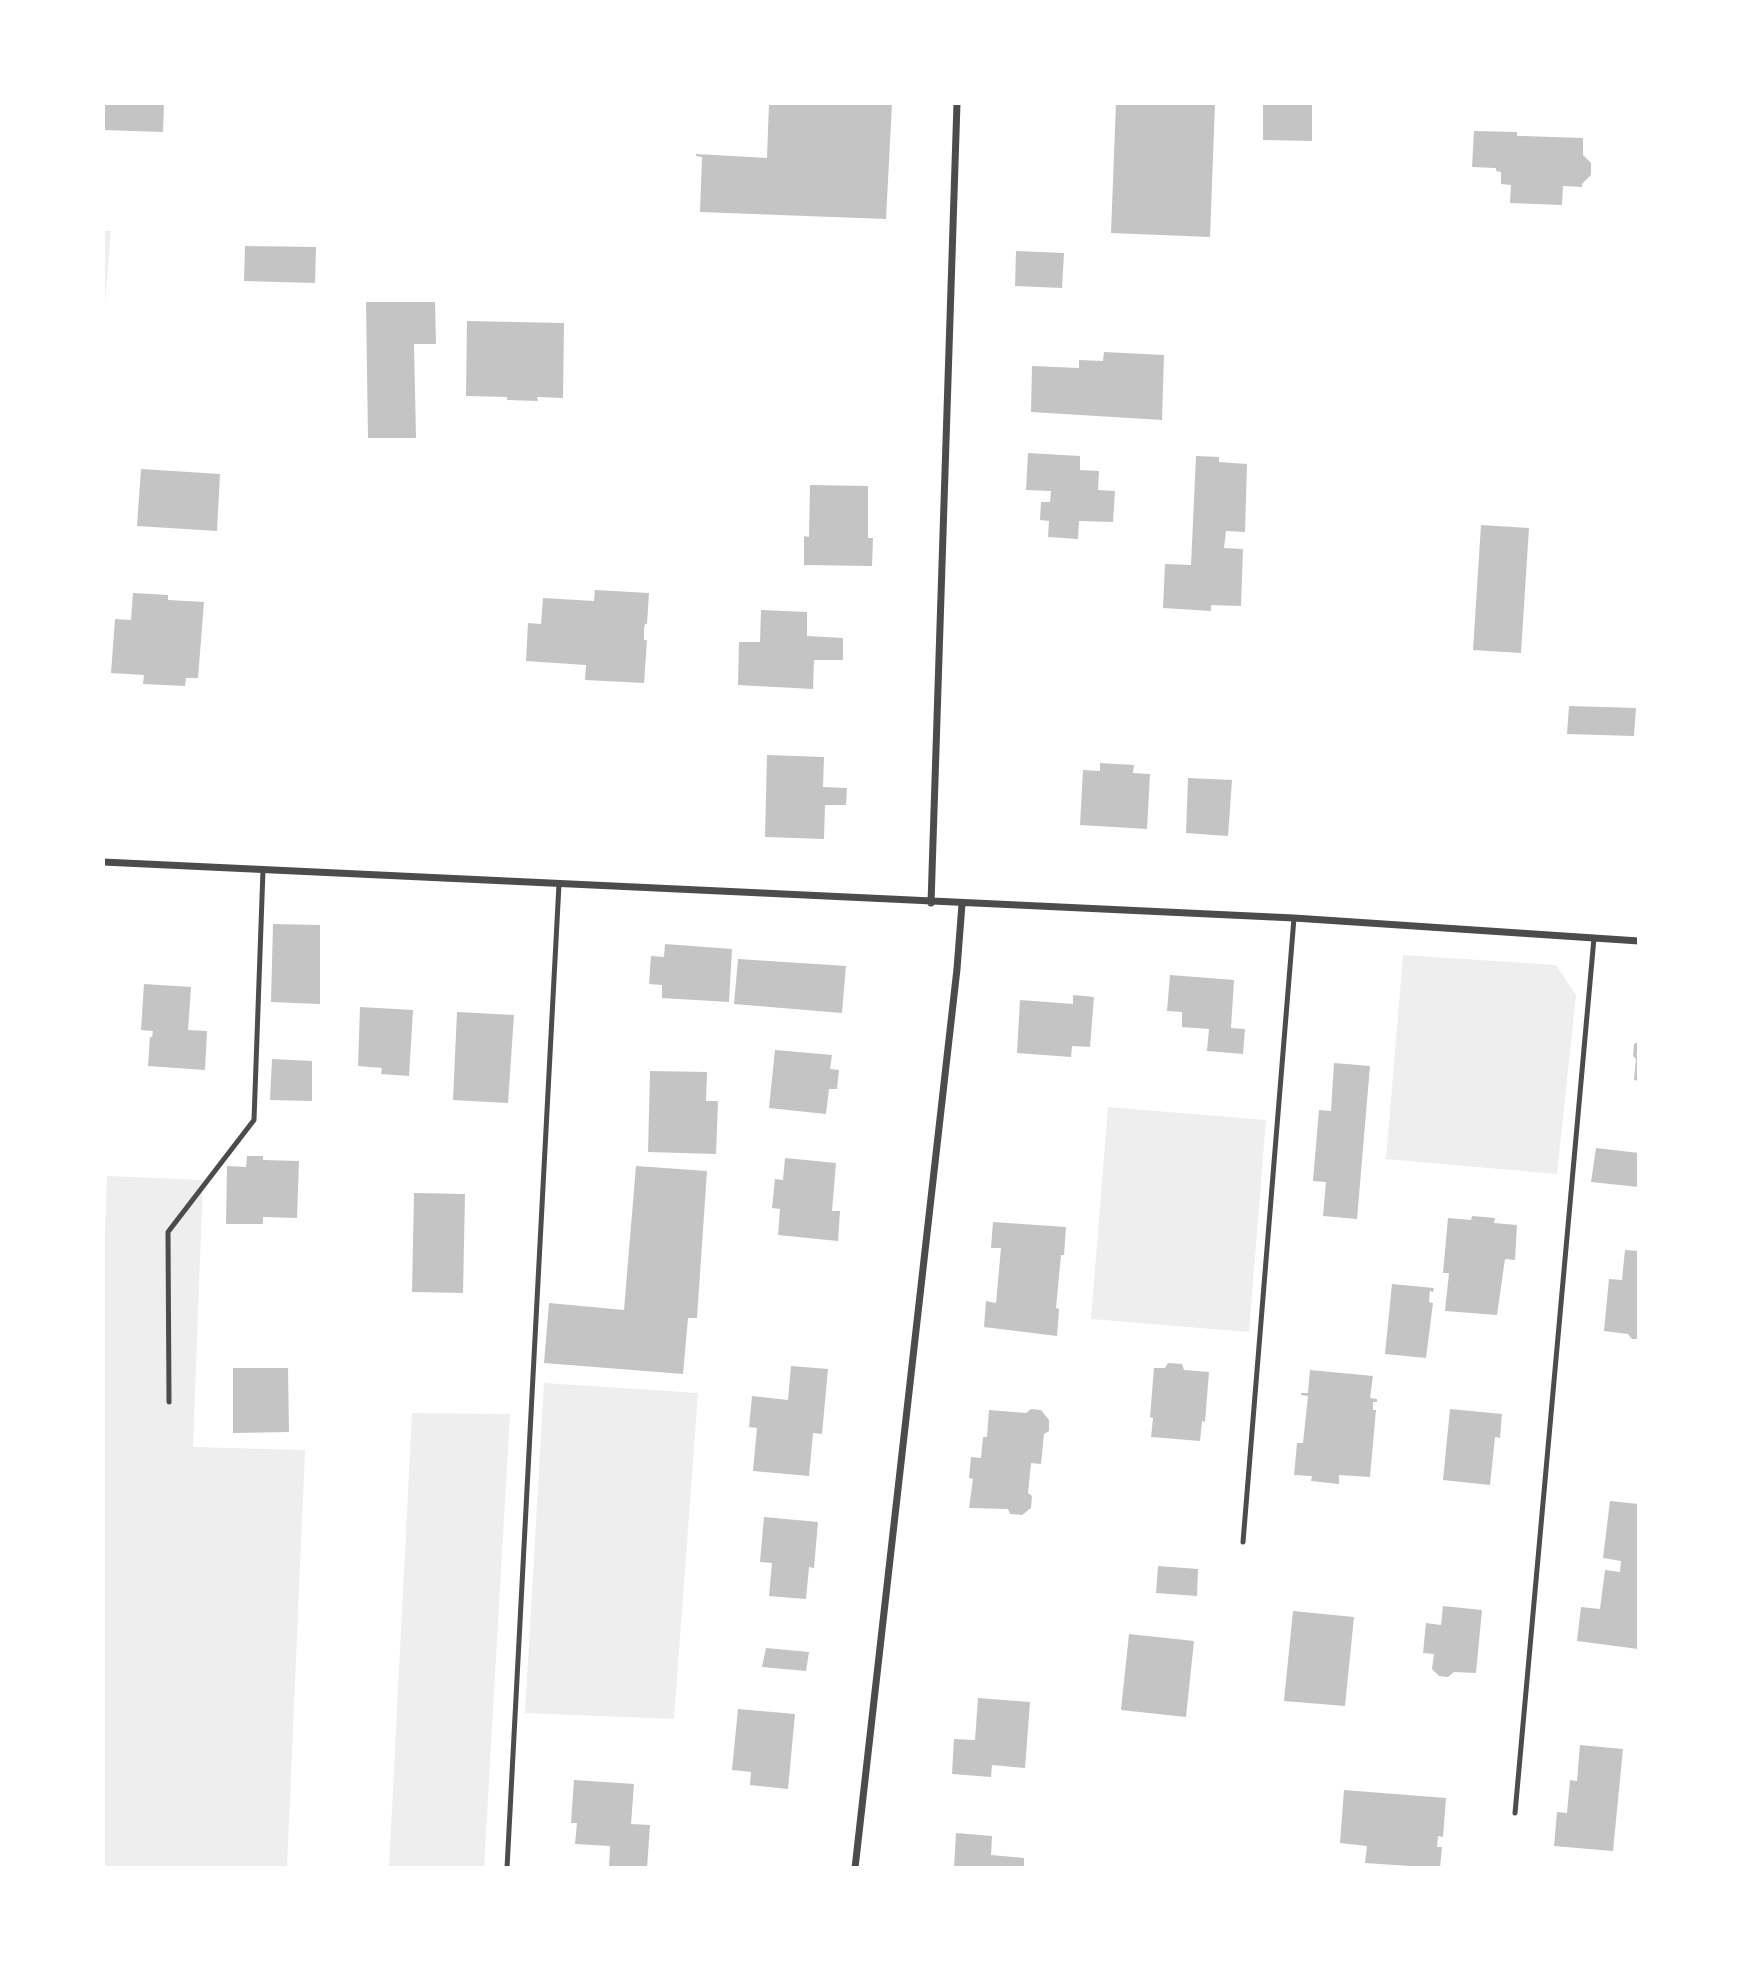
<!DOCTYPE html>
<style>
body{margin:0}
#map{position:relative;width:1742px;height:1971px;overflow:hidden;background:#fff;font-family:Montserrat,sans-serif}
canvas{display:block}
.frame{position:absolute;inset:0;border:105px solid #fff;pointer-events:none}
</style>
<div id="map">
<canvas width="1742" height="1971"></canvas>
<div class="frame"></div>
</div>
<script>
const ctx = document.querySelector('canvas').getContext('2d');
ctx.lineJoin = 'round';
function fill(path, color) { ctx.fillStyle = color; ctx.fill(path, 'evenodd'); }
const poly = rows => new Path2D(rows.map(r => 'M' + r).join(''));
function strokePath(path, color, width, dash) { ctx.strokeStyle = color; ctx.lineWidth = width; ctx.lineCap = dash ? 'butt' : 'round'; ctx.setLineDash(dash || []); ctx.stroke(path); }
const green = poly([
 [103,231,111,231,103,326],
 [1403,955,1556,965,1576,995,1557,1174,1386,1159],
 [1108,1107,1266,1120,1249,1332,1091,1319],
 [107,1176,203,1180,193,1447,305,1450,287,1868,103,1868,103,1283],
 [544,1383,698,1393,674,1719,525,1713],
 [412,1413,510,1414,484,1868,389,1868]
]);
const building = poly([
 [103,103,164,103,163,132,103,130],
 [769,103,892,103,886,219,700,212,702,157,696,156,696,154,767,158],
 [1116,103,1215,103,1210,237,1111,233],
 [1263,103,1312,103,1312,141,1263,140],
 [1474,131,1517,132,1517,136,1523,136,1583,138,1583,155,1591,163,1591,175,1582,184,1582,187,1563,186,1562,205,1510,203,1511,185,1501,184,1501,172,1496,171,1496,168,1472,167],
 [245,246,316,247,315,283,244,281],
 [1016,251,1064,253,1062,288,1015,286],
 [366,302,435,302,436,344,414,344,416,438,368,438],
 [467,321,564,323,563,398,537,397,538,401,507,400,507,397,466,396],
 [1104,352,1164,355,1162,420,1031,412,1032,366,1079,368,1079,360,1103,361],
 [1028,453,1080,456,1080,470,1099,471,1098,490,1115,491,1113,522,1079,521,1078,539,1048,537,1049,521,1040,520,1041,502,1050,502,1051,491,1026,490],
 [1196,456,1219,457,1219,462,1247,464,1245,532,1226,531,1224,548,1243,549,1241,606,1211,605,1211,611,1163,608,1165,564,1191,565],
 [141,469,220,474,217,531,137,526],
 [810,485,868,486,868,538,873,538,872,566,804,565,804,536,809,537],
 [1481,525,1529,528,1521,653,1473,650],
 [595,590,649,593,647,624,645,624,644,629,644,640,647,640,644,683,585,680,586,665,526,661,528,623,541,624,543,598,594,601],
 [133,593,168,595,168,600,204,602,198,678,186,678,185,686,143,684,144,675,111,673,115,619,131,620],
 [761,610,807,612,807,636,843,638,843,660,814,660,813,689,738,685,739,642,760,642],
 [1569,706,1636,708,1634,736,1567,734],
 [767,755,824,757,823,787,847,788,846,805,825,805,824,839,765,837],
 [1100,763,1134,765,1133,773,1150,774,1147,829,1080,825,1083,770,1100,771],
 [1188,778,1232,780,1228,836,1186,833],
 [273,924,320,925,320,1004,271,1002],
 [665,944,732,949,729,1002,662,998,662,985,649,984,651,956,664,957],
 [738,959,846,966,842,1013,734,1004],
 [1170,975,1234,980,1231,1028,1245,1029,1243,1054,1207,1051,1209,1029,1182,1027,1182,1012,1167,1011],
 [144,984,191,987,188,1030,207,1031,205,1070,148,1066,150,1037,152,1037,153,1031,141,1030],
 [1073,995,1094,997,1090,1047,1072,1046,1071,1057,1017,1053,1020,1000,1073,1004],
 [360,1007,413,1010,409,1076,381,1074,382,1068,358,1066],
 [457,1012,514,1015,508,1103,453,1100],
 [1639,1041,1639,1081,1634,1080,1636,1059,1633,1056,1634,1044],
 [775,1050,832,1055,830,1069,839,1070,837,1089,829,1089,826,1114,769,1108],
 [272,1059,312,1061,312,1101,270,1100],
 [1334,1063,1370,1066,1357,1219,1323,1216,1326,1182,1313,1181,1319,1110,1331,1111],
 [650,1071,707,1072,706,1101,718,1101,716,1154,648,1152],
 [1596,1148,1639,1153,1639,1187,1591,1182],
 [247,1156,263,1156,263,1160,299,1161,297,1218,263,1217,263,1224,226,1224,227,1166,246,1167],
 [785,1158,836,1163,832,1211,840,1211,838,1241,778,1235,780,1209,772,1208,775,1179,783,1180],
 [636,1166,707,1171,697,1318,688,1318,683,1374,544,1363,549,1303,624,1310],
 [414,1193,465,1194,463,1293,412,1292],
 [1472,1216,1495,1218,1494,1223,1517,1225,1515,1260,1505,1259,1497,1315,1445,1311,1449,1273,1443,1273,1448,1218,1471,1220],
 [993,1222,1066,1227,1064,1255,1061,1255,1056,1308,1059,1309,1057,1336,984,1327,986,1301,996,1303,1001,1248,991,1248],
 [1625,1250,1639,1251,1639,1339,1632,1339,1628,1334,1604,1331,1609,1279,1622,1280],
 [1392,1284,1434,1288,1433,1292,1430,1291,1429,1302,1433,1303,1426,1358,1385,1354],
 [1168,1363,1182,1364,1184,1370,1209,1372,1205,1422,1202,1421,1200,1441,1151,1437,1153,1418,1150,1417,1154,1368,1165,1368],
 [791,1366,828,1369,822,1434,813,1433,809,1476,753,1471,757,1428,749,1427,752,1396,788,1400],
 [233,1368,288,1368,289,1432,233,1433],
 [1310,1370,1373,1376,1370,1398,1377,1399,1377,1402,1373,1402,1373,1410,1376,1410,1370,1477,1339,1475,1339,1484,1311,1481,1312,1476,1294,1475,1297,1443,1303,1443,1308,1396,1301,1395,1301,1393,1308,1393],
 [1031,1409,1041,1410,1049,1420,1049,1431,1044,1434,1041,1464,1031,1463,1028,1493,1032,1496,1031,1508,1022,1515,1010,1514,1008,1509,969,1508,973,1479,969,1478,971,1457,981,1458,983,1437,987,1437,989,1410,1026,1413],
 [1450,1409,1502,1414,1500,1438,1495,1437,1490,1485,1443,1480],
 [1610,1501,1639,1504,1638,1649,1577,1641,1581,1607,1600,1609,1605,1570,1620,1572,1621,1561,1603,1558],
 [764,1517,818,1522,814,1568,809,1567,806,1599,769,1596,772,1563,760,1562],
 [1158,1566,1198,1569,1197,1596,1156,1593],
 [1443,1606,1482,1610,1476,1673,1454,1672,1448,1677,1439,1676,1432,1669,1434,1654,1423,1653,1426,1623,1441,1625],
 [1293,1611,1354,1617,1345,1706,1284,1701],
 [1129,1634,1194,1641,1186,1717,1121,1710],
 [766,1648,809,1652,806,1671,762,1667],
 [978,1698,1030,1702,1025,1768,992,1765,991,1777,952,1774,954,1739,975,1740],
 [738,1709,795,1714,788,1789,750,1785,751,1772,732,1770],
 [1580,1745,1623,1749,1613,1851,1554,1846,1557,1812,1567,1813,1570,1780,1577,1781],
 [574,1780,634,1784,631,1824,650,1825,647,1868,609,1868,610,1846,575,1844,577,1823,571,1823],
 [1344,1790,1446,1798,1443,1837,1438,1836,1437,1847,1442,1847,1440,1868,1365,1863,1367,1846,1340,1843],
 [956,1833,992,1836,991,1855,1024,1858,1024,1868,954,1868]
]);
const service = poly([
 [169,1402,168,1232,254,1120,263,870],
 [1243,1542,1294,918],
 [1515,1813,1594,938],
 [507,1868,559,884]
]);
const minor = poly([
 [103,862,1294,918,1639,941],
 [931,903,957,103],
 [855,1868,957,969,962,904]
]);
fill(green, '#eee');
fill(building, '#c4c4c4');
strokePath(service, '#4c4c4c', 5);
strokePath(minor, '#4c4c4c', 7);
</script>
